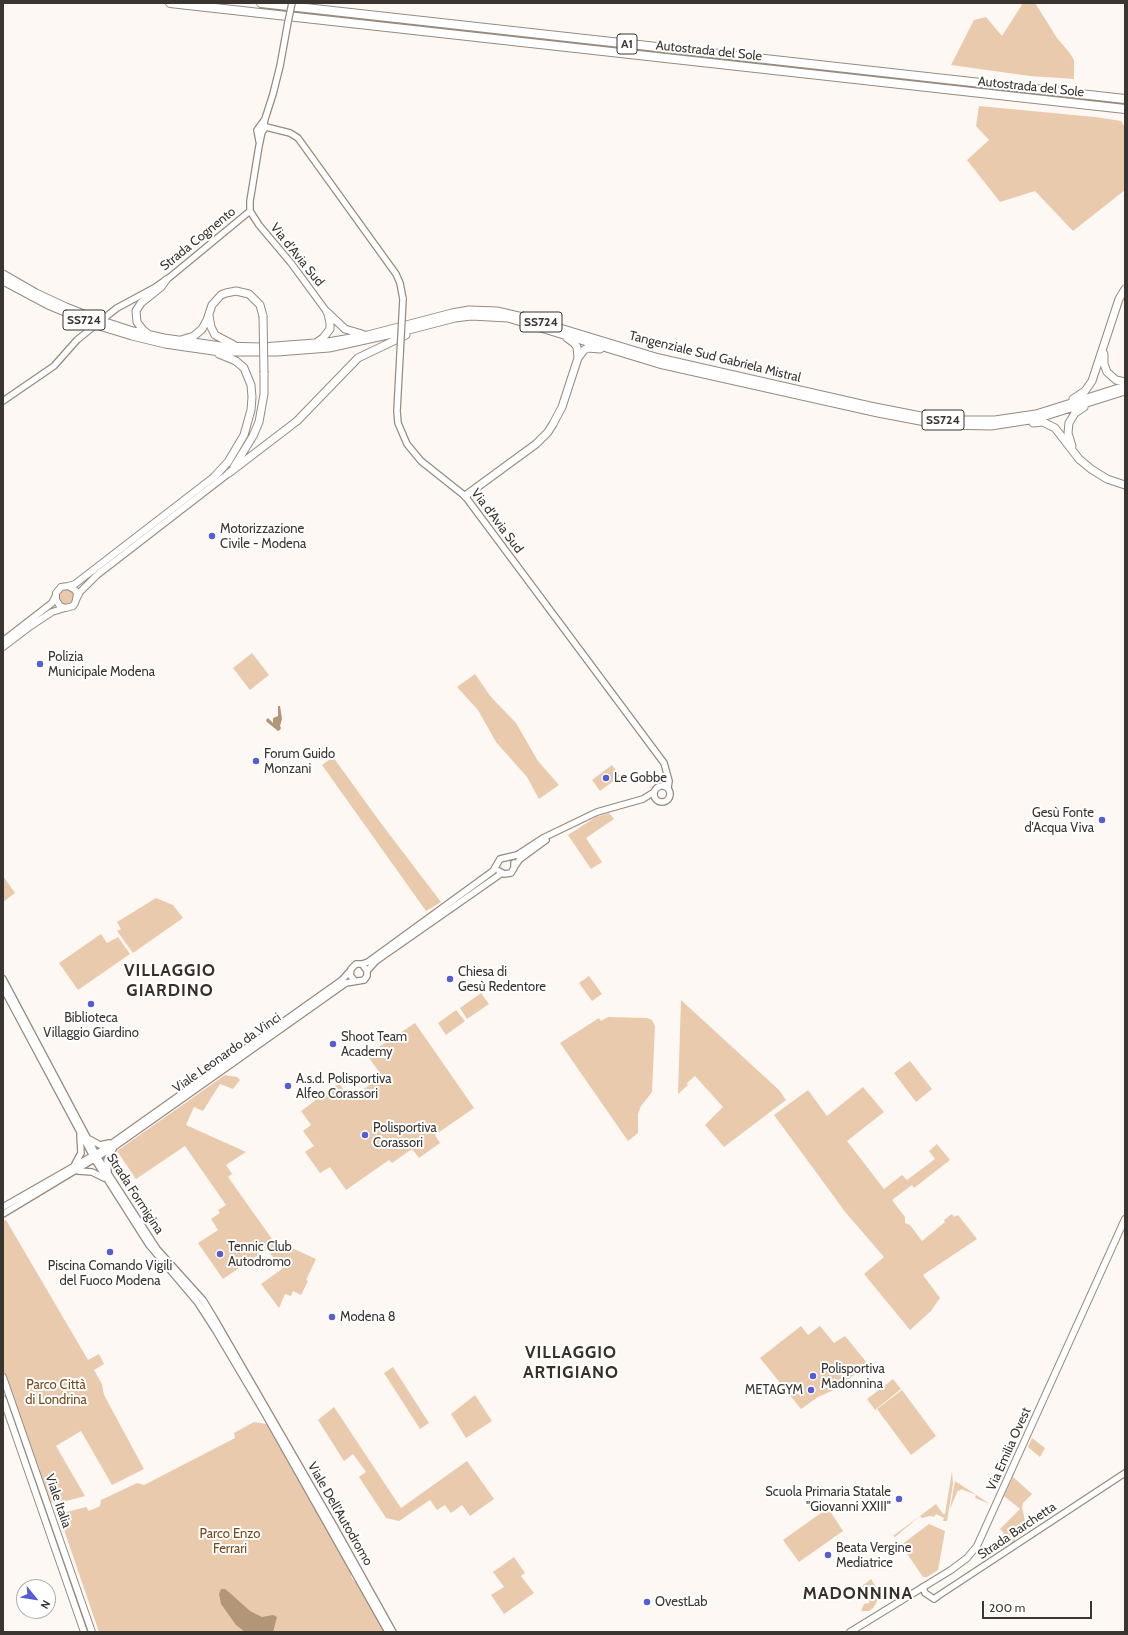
<!DOCTYPE html>
<meta charset="utf-8">
<style>
body{margin:0}
#map{position:relative;width:1128px;height:1635px;overflow:hidden;background:#fdf8f3;font-family:Cabin,sans-serif}
canvas{display:block}
.frame{position:absolute;inset:0;border:4px solid #3a3530;pointer-events:none}
.north{position:absolute;left:16px;top:1579px;width:40px;height:40px;box-sizing:border-box;background:#fff;border:1px solid #b0aeac;border-radius:50%;rotate:120deg;font-size:11px;font-weight:700;line-height:16px;text-align:center;color:#3a3530}
.north::after{content:'';display:block;margin:auto;width:14px;height:18px;background:#545dd3;clip-path:polygon(50% 0,100% 100%,50% 72%,0 100%)}
.scale{position:absolute;left:982px;top:1601px;width:110px;height:18px;box-sizing:border-box;border:2px solid #3a3530;border-top:0;padding-left:5px;font-size:12px;line-height:14px;white-space:nowrap;color:#3a3530;-webkit-text-stroke:3px #fff;paint-order:stroke}
</style>
<div id="map">
<canvas width="1128" height="1635"></canvas>
<div class="frame"></div>
<div class="north">N</div>
<div class="scale">200 m</div>
</div>
<script>
const ctx = document.querySelector('canvas').getContext('2d');
ctx.lineJoin = 'round';
function fill(path, color) { ctx.fillStyle = color; ctx.fill(path, 'evenodd'); }
const poly = rows => new Path2D(rows.map(r => 'M' + r).join(''));
function strokePath(path, color, width, dash) { ctx.strokeStyle = color; ctx.lineWidth = width; ctx.lineCap = dash ? 'butt' : 'round'; ctx.setLineDash(dash || []); ctx.stroke(path); }
function write(font, color, halo, rows, align = 'center') {
  ctx.font = font + ' Cabin,sans-serif'; ctx.lineWidth = 4; ctx.setLineDash([]); ctx.textBaseline = 'middle'; ctx.strokeStyle = halo; ctx.fillStyle = color; for (const [text, x, y, turn = 0] of rows) {
    ctx.save(); ctx.translate(x, y); ctx.rotate((+turn || 0) * Math.PI / 180); ctx.textAlign = isNaN(turn) ? turn : align; if (halo) ctx.strokeText(text, 0, 0); ctx.fillText(text, 0, 0); ctx.restore();
  }
}
const green = poly([
 [1023,3,1035,3,1057,38,1069,52,1074,60,1074,79,1030,76,951,65,974,20,986,17,1002,36],
 [979,106,1095,117,1121,121,1125,127,1125,190,1073,231,1035,191,1000,202,967,160,989,140,976,126],
 '58 597a8 8 0 1 1 16 0a8 8 0 1 1-16 0Z',
 [252,653,269,675,250,690,233,668],
 [475,674,491,697,516,723,538,761,559,785,539,799,527,777,496,742,478,710,457,687],
 [333,757,380,822,441,902,426,911,322,765],
 [612,765,620,776,600,791,592,780],
 [609,813,614,819,586,838,602,862,591,869,568,835,596,817],
 [3,876,15,893,3,902],
 [156,898,173,905,183,918,133,953,117,931,121,929,117,922],
 [101,934,107,943,118,937,130,954,78,990,59,963],
 [589,976,602,994,592,1001,579,983],
 [481,993,489,1004,467,1019,460,1008],
 [681,1000,779,1090,786,1100,724,1147,705,1125,723,1107,695,1076,687,1083,688,1085,678,1094],
 [456,1010,465,1021,446,1035,438,1023],
 [608,1017,647,1018,652,1020,655,1026,652,1092,641,1106,638,1114,638,1133,628,1141,560,1043,599,1018,601,1021],
 [415,1023,474,1108,435,1135,440,1143,419,1158,412,1149,392,1163,389,1160,346,1190,330,1167,320,1173,305,1152,314,1146,303,1131,311,1125,301,1111,339,1083,350,1099,382,1076,367,1055],
 [910,1061,932,1089,916,1102,894,1073],
 [225,1075,237,1077,240,1080,233,1089,220,1084,203,1111,194,1107,186,1125,246,1152,226,1165,232,1174,228,1177,272,1239,316,1259,306,1280,308,1281,301,1295,293,1291,291,1296,285,1294,279,1308,261,1284,282,1269,267,1249,223,1279,198,1243,218,1230,211,1219,220,1213,218,1210,226,1205,185,1146,136,1179,117,1151],
 [863,1087,884,1112,847,1141,884,1189,902,1175,907,1180,935,1159,929,1151,937,1144,950,1160,914,1188,912,1185,892,1200,905,1217,905,1223,910,1225,922,1241,945,1222,944,1220,952,1214,954,1217,958,1215,977,1239,923,1275,940,1298,931,1311,910,1330,864,1274,884,1257,846,1213,774,1115,808,1090,827,1116],
 [6,1220,88,1360,99,1354,104,1364,94,1370,102,1384,104,1395,144,1469,112,1485,81,1431,56,1446,85,1496,55,1504,51,1502,47,1498,3,1372,3,1221],
 [801,1326,808,1335,820,1326,834,1343,845,1336,868,1364,836,1389,818,1397,801,1409,760,1358],
 [393,1367,429,1423,420,1429,384,1373],
 [893,1379,901,1389,875,1410,867,1399],
 [902,1390,936,1436,911,1455,877,1409],
 [475,1395,492,1421,466,1438,451,1414],
 [334,1407,401,1508,467,1461,494,1499,470,1516,462,1505,451,1513,445,1505,437,1510,430,1500,399,1521,386,1518,359,1477,366,1472,353,1454,344,1461,318,1420],
 [254,1422,267,1424,352,1574,351,1576,353,1580,356,1582,384,1632,99,1632,60,1518,63,1513,86,1507,89,1511,100,1506,101,1500,137,1483,144,1485,235,1438,234,1433],
 [1032,1438,1045,1448,1040,1457,1028,1447],
 [952,1471,953,1484,947,1521,943,1521,944,1518,936,1514,934,1517,930,1516,922,1518,920,1516,895,1537,893,1536,936,1504,943,1514,945,1514],
 [1013,1477,1032,1494,1023,1503,1022,1507,1025,1521,1030,1528,1017,1538,1015,1536,1013,1537,1016,1541,1011,1544,1002,1535,1004,1533,1000,1529,1020,1509,1004,1496],
 [955,1481,990,1504,975,1498,976,1495,961,1489,960,1491,958,1490,950,1509],
 [828,1508,843,1531,799,1562,783,1540],
 [929,1524,945,1531,938,1570,927,1577,923,1577,901,1545],
 [514,1557,525,1573,521,1576,534,1593,504,1614,491,1595,504,1587,493,1572],
 [871,1579,881,1595,873,1608,869,1611,861,1611,864,1604,869,1603,869,1598,856,1591]
]);
const water = poly([
 [278,706,280,706,282,719,280,726,281,728,280,730,278,731,267,722,266,720,268,718,273,723,273,718,278,716],
 [221,1589,225,1589,230,1593,250,1611,262,1617,273,1615,277,1617,273,1632,245,1632,236,1625,221,1604,219,1594]
]);
const tertiary = poly([
 [265,119,264,124,266,127,290,133,298,138,396,274,400,283,403,299],
 [266,127,262,132,259,146,250,201,250,211,259,225,291,263,327,312],
 [259,141,257,130,265,119,273,94,280,66,288,22],
 [103,319,117,308,154,288,170,277,250,211],
 [400,355,397,411,398,423,407,444,421,461,465,496,664,763,669,781,668,788],
 [3,401,54,366,77,340,93,327],
 '654 794a8 8 0 1 1 16 0a8 8 0 1 1-16 0Z',
 [515,866,520,859,546,840],
 [499,871,504,874,511,873,514,868,514,863],
 [362,964,368,962,493,871,500,859,517,855,543,838,597,812,643,799,654,792],
 [367,971,376,961,502,873],
 [3,979,98,1158,157,1249,203,1300,214,1318,334,1526,393,1632],
 [3,988,95,1160,149,1245,198,1303,216,1331,264,1412,388,1632],
 [89,1139,100,1145,109,1143],
 [75,1164,81,1153,80,1135],
 [78,1171,92,1172,104,1178],
 [108,1171,107,1160,113,1149],
 [3,1207,101,1151,342,980,350,971],
 [3,1214,114,1147,346,983,364,980,367,976,367,971,362,964,356,964,351,969,350,975,354,980],
 [923,1587,925,1593,934,1599,938,1596,1125,1473]
]);
const secondary = poly([
 [68,586,75,584,215,476],
 [76,600,77,593,75,590,68,586,61,587,56,593,56,600,60,606,66,608,73,606,75,603,76,600,80,592,97,575,229,473],
 [3,641,52,603,55,597],
 [3,647,28,628,52,612,65,608],
 [3,1377,92,1632],
 [3,1399,84,1632],
 [850,1632,951,1570,967,1558,977,1546,1125,1219]
]);
const trunk = poly([
 [3,274,36,293,66,307,96,319,133,331,164,338,221,346,262,347,328,342,368,335,452,313,469,310,497,311,527,318,659,358,870,406,941,420,995,420,1036,414,1125,386],
 [3,281,48,305,96,325,132,336,165,344,220,352,277,352,329,348,401,332,455,318,471,316,508,318,659,364,878,413,941,425,991,426,1036,419,1125,391],
 [327,312,345,329,362,334],
 [209,316,211,327,215,335,234,345],
 [147,333,143,330,137,322,136,311,141,303,161,287,166,280],
 [181,340,194,336,202,329,207,320,212,305,221,295,226,293,236,291,249,294,260,305,263,316],
 [316,343,323,338,330,329,330,323,328,314],
 [1104,354,1104,364,1107,372,1116,380,1125,382],
 [578,358,584,350,588,348,600,349],
 [1073,399,1085,391,1092,381,1119,299,1125,289],
 [1033,423,1043,422,1055,428,1079,459,1091,469,1107,479,1125,485],
 [1072,446,1068,433,1069,423,1075,413,1084,407],
 [234,467,253,436,259,422,264,394,264,373],
 [229,473,297,421,358,358,406,335],
 [215,476,228,462,244,435,251,410,252,397,251,385,244,368,236,361,219,354],
 [465,496,536,444,548,432,553,424,562,407,578,358,577,347,574,343,567,338]
]);
const motorway = poly([
 [170,3,1125,109],
 [261,3,1125,99]
]);
const tertiaryBridge = poly([
 [288,22,292,3],
 [400,355,403,299]
]);
const trunkBridge = poly([
 [263,316,264,373]
]);
const markers = [
 [212,536,4,"#545dd3"],
 [40,664,4,"#545dd3"],
 [256,761,4,"#545dd3"],
 [606,778,4,"#545dd3"],
 [1102,820,4,"#545dd3"],
 [450,979,4,"#545dd3"],
 [91,1004,4,"#545dd3"],
 [333,1044,4,"#545dd3"],
 [288,1086,4,"#545dd3"],
 [365,1135,4,"#545dd3"],
 [110,1252,4,"#545dd3"],
 [220,1254,4,"#545dd3"],
 [332,1317,4,"#545dd3"],
 [813,1376,4,"#545dd3"],
 [811,1390,4,"#545dd3"],
 [899,1499,4,"#545dd3"],
 [828,1555,4,"#545dd3"],
 [647,1602,4,"#545dd3"]
];
const shields = [
 [627,44,20],
 [84,320,42],
 [541,322,42],
 [943,420,42]
];
const shieldNames = [
 ["A1",627,44],
 ["SS724",84,320],
 ["SS724",541,322],
 ["SS724",943,420]
];
const streetNames = [
 ["Autostrada del Sole",709,51,6],
 ["Autostrada del Sole",1031,87,6],
 ["Strada Cognento",198,239,-39],
 ["Via d'Avia Sud",297,255,51],
 ["Tangenziale Sud Gabriela Mistral",715,357,14],
 ["Via d'Avia Sud",497,521,53],
 ["Viale Leonardo da Vinci",227,1053,-35],
 ["Strada Formigina",135,1194,57],
 ["Via Emilia Ovest",1009,1449,-66],
 ["Viale Italia",58,1501,71],
 ["Viale Dell'Autodromo",340,1514,60],
 ["Strada Barchetta",1017,1531,-34]
];
const poiNames = [
 ["Motorizzazione",220,529],
 ["Civile - Modena",220,544],
 ["Polizia",48,657],
 ["Municipale Modena",48,672],
 ["Forum Guido",264,754],
 ["Monzani",264,769],
 ["Le Gobbe",614,778],
 ["Gesù Fonte",1094,813,"right"],
 ["d'Acqua Viva",1094,828,"right"],
 ["Chiesa di",458,972],
 ["Gesù Redentore",458,987],
 ["Biblioteca",91,1018,"center"],
 ["Villaggio Giardino",91,1033,"center"],
 ["Shoot Team",341,1037],
 ["Academy",341,1052],
 ["A.s.d. Polisportiva",296,1079],
 ["Alfeo Corassori",296,1094],
 ["Polisportiva",373,1128],
 ["Corassori",373,1143],
 ["Tennic Club",228,1247],
 ["Autodromo",228,1262],
 ["Piscina Comando Vigili",110,1266,"center"],
 ["del Fuoco Modena",110,1281,"center"],
 ["Modena 8",340,1317],
 ["Polisportiva",821,1369],
 ["Madonnina",821,1384],
 ["METAGYM",803,1390,"right"],
 ["Scuola Primaria Statale",891,1492,"right"],
 ["\"Giovanni XXIII\"",891,1507,"right"],
 ["Beata Vergine",836,1548],
 ["Mediatrice",836,1563],
 ["OvestLab",655,1602]
];
const parkNames = [
 ["Parco Città",56,1385],
 ["di Londrina",56,1400],
 ["Parco Enzo",230,1534],
 ["Ferrari",230,1549]
];
const districtNames = [
 ["VILLAGGIO",170,971],
 ["GIARDINO",170,991],
 ["VILLAGGIO",571,1353],
 ["ARTIGIANO",571,1373],
 ["MADONNINA",858,1594]
];
fill(green, '#e9caad');
fill(water, '#b39578');
strokePath(tertiary, '#978b80', 8);
strokePath(secondary, '#978b80', 8);
strokePath(trunk, '#978b80', 9);
strokePath(motorway, '#978b80', 10);
strokePath(tertiary, '#fff', 5.5);
strokePath(secondary, '#fff', 6);
strokePath(trunk, '#fff', 7);
strokePath(motorway, '#fff', 8);
strokePath(tertiaryBridge, '#978b80', 8, []);
strokePath(trunkBridge, '#978b80', 9, []);
strokePath(tertiaryBridge, '#fff', 5.5);
strokePath(trunkBridge, '#fff', 7);
for (const [x, y, r, color] of markers) { const dot = new Path2D(); dot.arc(x, y, r, 0, 2 * Math.PI); ctx.fillStyle = color; ctx.fill(dot); strokePath(dot, '#fff', 1.5); }
for (const [x, y, w] of shields) { const box = new Path2D(); box.roundRect(x - w / 2, y - 10, w, 20, 3); ctx.fillStyle = '#fff'; ctx.fill(box); strokePath(box, '#3a3530', 1); }
write('bold 12px', '#3a3530', null, shieldNames);
write('13px', '#3a3530', '#fff', streetNames);
write('13px', '#3a3530', '#fff', poiNames, 'left');
write('13px', '#754a1b', '#fff', parkNames);
ctx.letterSpacing = '1px';
write('bold 17px', '#392f26', '#fff', districtNames);
ctx.letterSpacing = '0px';
</script>
